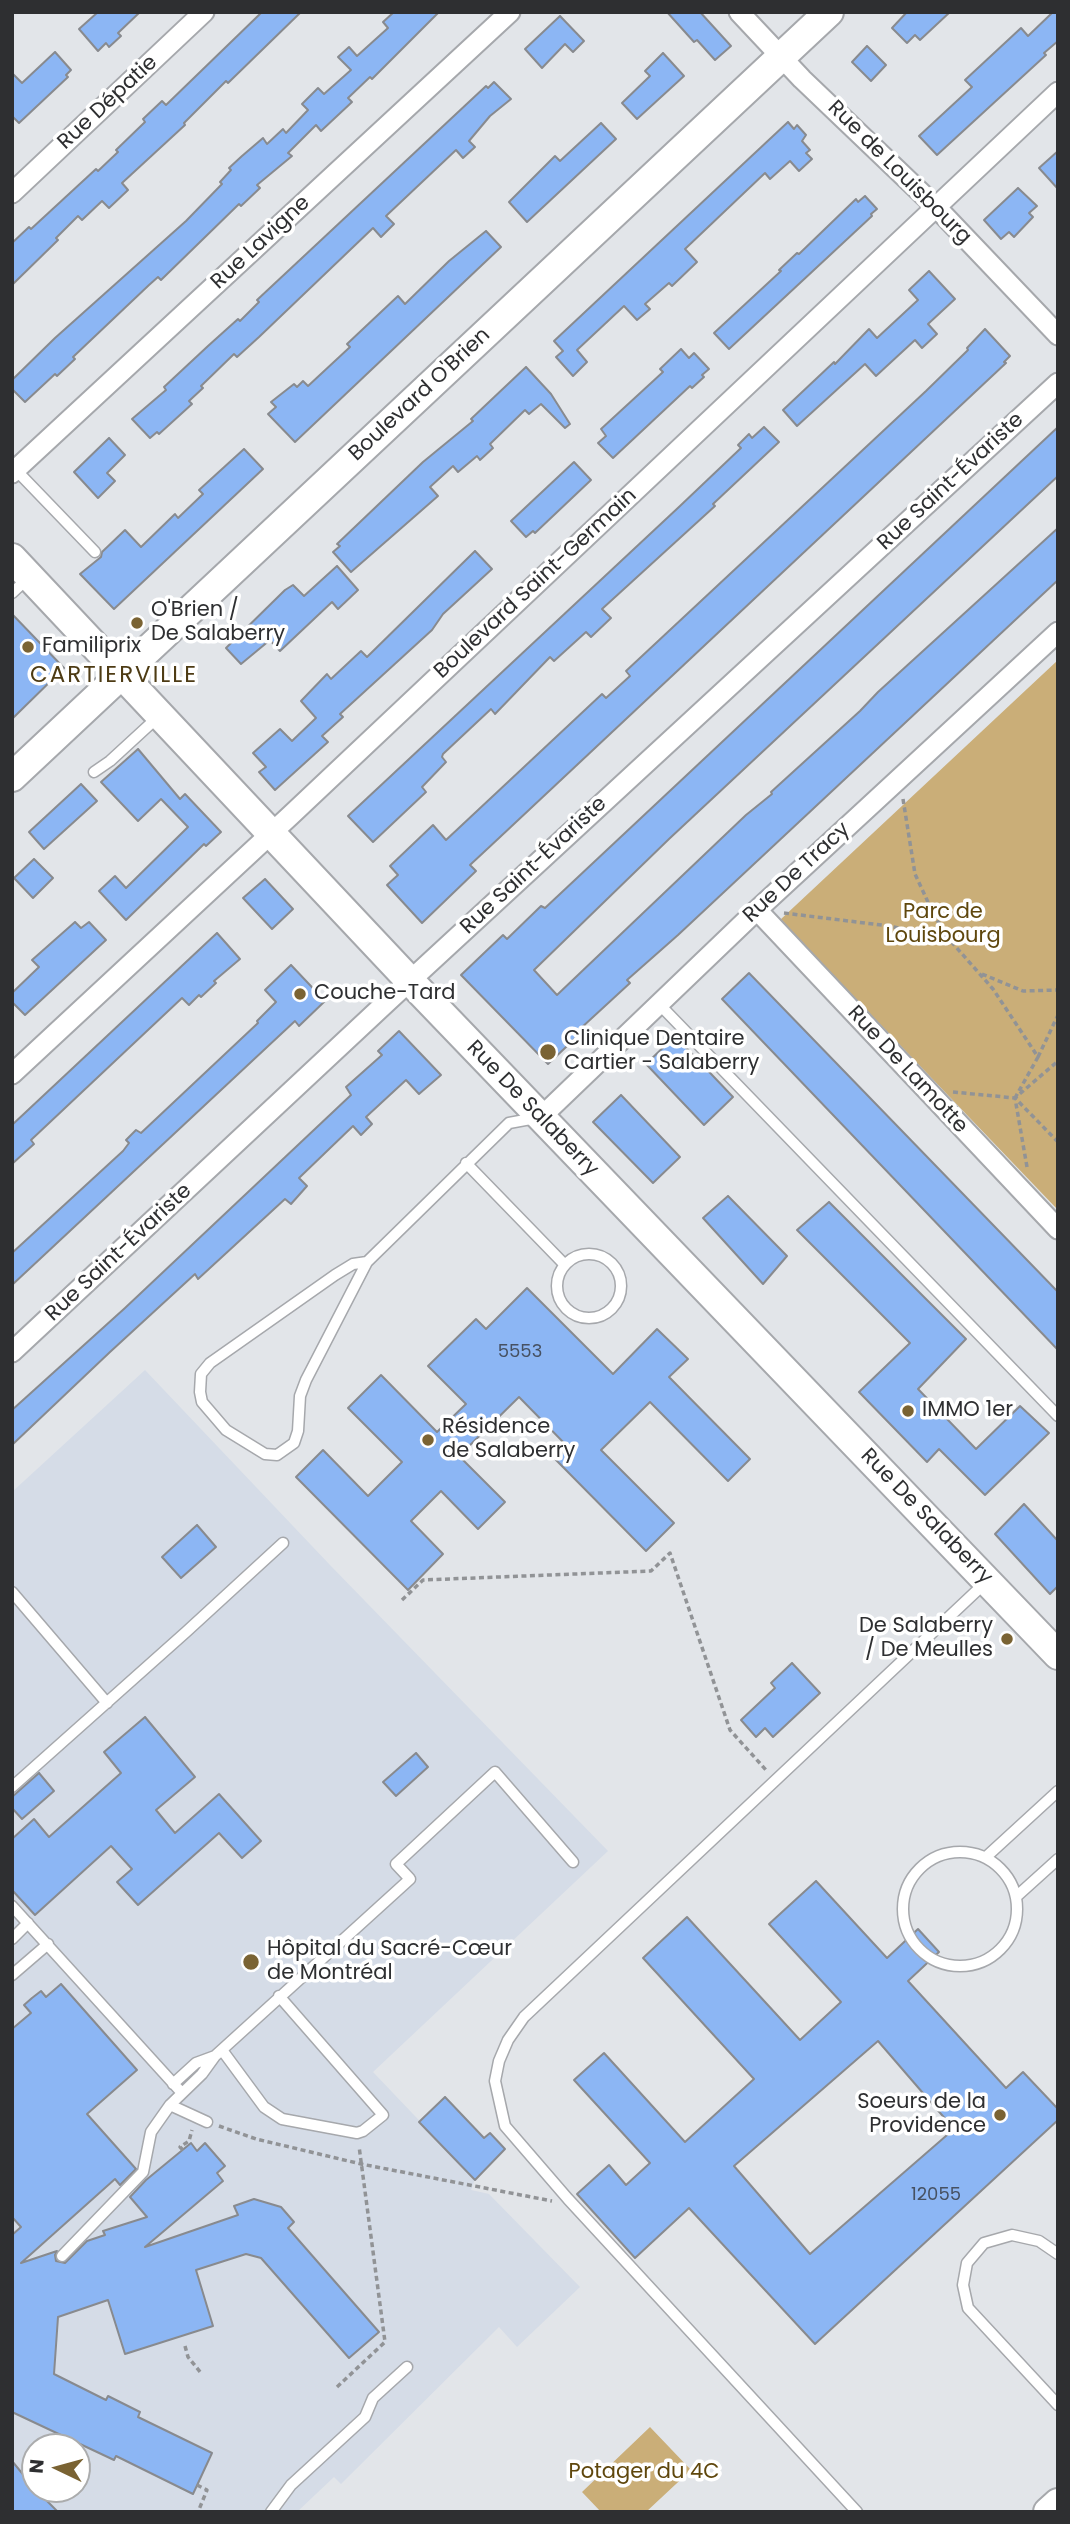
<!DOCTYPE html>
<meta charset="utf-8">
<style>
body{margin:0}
#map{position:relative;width:1070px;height:2524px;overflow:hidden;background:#e2e5e9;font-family:Poppins,sans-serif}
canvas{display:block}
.frame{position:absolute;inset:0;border:14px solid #2e2f31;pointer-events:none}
.north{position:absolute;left:21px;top:2433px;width:70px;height:70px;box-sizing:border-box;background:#fff;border:2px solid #abacad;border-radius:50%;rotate:275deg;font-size:19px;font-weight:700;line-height:28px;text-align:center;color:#2e2f31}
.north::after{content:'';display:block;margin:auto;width:24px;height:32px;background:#7a6333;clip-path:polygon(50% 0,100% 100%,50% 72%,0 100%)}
</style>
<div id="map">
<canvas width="1070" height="2524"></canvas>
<div class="frame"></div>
<div class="north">N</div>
</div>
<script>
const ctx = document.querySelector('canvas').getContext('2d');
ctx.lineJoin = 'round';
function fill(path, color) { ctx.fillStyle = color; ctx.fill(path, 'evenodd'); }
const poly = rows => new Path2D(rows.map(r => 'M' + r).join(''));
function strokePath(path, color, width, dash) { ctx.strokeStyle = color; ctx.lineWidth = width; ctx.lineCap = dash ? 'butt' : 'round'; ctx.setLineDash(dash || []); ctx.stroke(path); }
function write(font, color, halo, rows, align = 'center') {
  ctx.font = font + ' Poppins,sans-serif'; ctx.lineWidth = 7; ctx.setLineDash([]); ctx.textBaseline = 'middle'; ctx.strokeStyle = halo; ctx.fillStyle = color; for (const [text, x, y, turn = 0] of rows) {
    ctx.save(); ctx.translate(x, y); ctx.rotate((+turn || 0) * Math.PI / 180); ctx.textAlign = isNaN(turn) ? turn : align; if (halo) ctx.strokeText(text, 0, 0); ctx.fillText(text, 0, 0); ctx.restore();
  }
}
const built = poly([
 [145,1370,330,1565,608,1851,373,2072,475,2179,471,2190,489,2194,580,2287,517,2347,499,2327,341,2484,334,2477,297,2512,12,2512,12,1492],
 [35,2447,77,2447,77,2489,35,2489]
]);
const green = poly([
 [1058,660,1058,1210,780,920],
 [650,2427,691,2470,646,2512,601,2512,582,2492]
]);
const building = poly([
 [98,12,140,12,118,33,121,36,109,47,106,43,98,51,79,29,98,12],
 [262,12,301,12,228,83,226,81,184,123,185,125,122,183,128,190,109,208,102,201,82,220,78,216,56,238,58,240,12,285,12,243,29,227,31,229,96,169,98,171,118,152,116,150,145,122,143,119,162,101,166,105,262,12],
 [394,12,439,12,372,79,370,77,348,98,352,102,321,131,316,125,288,153,292,156,257,185,260,188,241,206,239,204,161,280,158,277,149,285,73,357,75,359,57,376,55,374,25,402,12,389,12,380,55,338,186,221,222,184,220,182,231,170,229,168,242,156,263,138,267,144,283,129,286,133,308,110,302,104,318,88,324,94,351,70,338,57,349,47,357,56,388,28,383,22,394,12],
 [667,12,700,12,731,46,715,60,697,40,694,42,667,12],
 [907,12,950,12,920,40,915,35,907,43,892,28,907,12],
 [1053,12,1058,12,1058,41,1044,53,1046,55,937,155,919,136,972,87,965,80,1021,28,1028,36,1053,12],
 [560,16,584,41,573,52,565,44,542,68,525,49,560,16],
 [867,46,886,65,871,81,852,62,867,46],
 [55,52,71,70,66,75,68,77,19,123,12,116,12,73,22,83,55,52],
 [663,53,684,76,637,119,622,103,650,76,645,71,663,53],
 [494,82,511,99,490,116,469,141,475,147,463,158,456,150,386,216,394,224,381,237,373,228,259,337,237,357,234,354,201,386,203,388,189,401,192,404,159,434,157,432,150,438,132,419,166,390,164,387,208,346,238,319,240,321,259,302,257,300,486,86,488,88,494,82],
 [788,122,794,129,797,125,806,135,802,141,810,150,806,153,812,159,799,171,790,161,770,179,765,173,685,249,697,262,672,286,669,283,645,304,650,309,637,320,624,306,577,350,587,362,573,376,556,357,563,351,554,341,788,122],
 [601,123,616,139,527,222,509,202,555,156,560,161,601,123],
 [1058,151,1058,189,1039,168,1058,151],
 [1018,188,1037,206,1029,213,1033,217,1014,237,1009,232,1001,239,984,220,1018,188],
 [865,196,877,209,871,214,872,216,729,349,714,333,781,271,779,270,797,253,799,254,856,199,858,202,865,196],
 [486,231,501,247,295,442,268,414,276,407,271,402,294,384,297,387,303,381,308,386,350,347,347,344,398,296,405,304,449,261,486,231],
 [929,271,955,299,928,324,937,334,922,348,915,340,876,376,865,364,797,426,783,410,834,362,835,364,869,329,877,338,918,300,909,290,929,271],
 [985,329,1010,356,1004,362,1006,363,499,838,470,865,476,871,422,923,387,885,398,875,390,866,433,825,446,840,602,694,606,698,630,676,626,671,926,391,968,350,967,348,985,329],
 [681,349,689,358,694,353,709,369,702,375,704,377,692,388,690,386,613,458,598,443,606,436,601,429,663,372,660,369,681,349],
 [526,367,551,394,570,424,565,428,541,404,529,414,525,410,490,444,493,448,480,460,477,456,458,472,453,466,430,487,438,496,351,572,333,552,340,546,337,544,423,462,473,421,471,419,526,367],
 [764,427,779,442,713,504,715,506,602,609,611,618,591,637,586,632,554,661,550,657,495,714,491,709,443,754,442,757,446,762,422,787,426,792,373,842,348,816,680,506,741,448,738,445,749,434,752,438,764,427],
 [1058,427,1058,476,669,839,534,970,557,995,746,815,772,794,771,792,860,711,878,692,1058,528,1058,580,678,935,627,980,630,983,580,1029,582,1032,548,1064,461,975,503,935,507,939,541,906,545,908,1058,427],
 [109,438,125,455,107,473,115,481,98,498,74,472,109,438],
 [244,449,263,469,114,609,80,574,101,557,102,552,125,530,141,547,175,514,178,518,203,494,199,490,244,449],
 [574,462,591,480,535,533,533,531,526,537,511,521,574,462],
 [475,551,492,569,443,614,432,630,340,714,343,717,322,736,328,742,275,790,259,772,266,767,253,753,280,729,292,741,316,718,301,701,327,674,331,679,361,651,367,657,475,551],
 [337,566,358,590,338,609,332,602,280,651,270,640,241,664,226,648,285,590,293,585,304,596,337,566],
 [12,614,64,668,12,719,12,614],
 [138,749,180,799,185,794,221,832,206,846,204,844,126,920,99,891,115,876,126,888,188,827,161,799,138,821,101,782,138,749],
 [81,784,97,801,44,849,29,832,81,784],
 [34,859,53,878,33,898,14,878,34,859],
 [265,879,293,909,272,929,243,898,265,879],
 [75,922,81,928,89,922,106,940,25,1015,12,1002,12,993,39,967,32,960,75,922],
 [217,933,240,959,214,981,216,983,201,997,199,995,189,1005,182,998,31,1140,34,1144,12,1164,12,1125,217,933],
 [291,965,325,1001,299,1026,295,1021,12,1285,12,1253,123,1151,129,1143,126,1140,136,1130,141,1133,258,1023,257,1021,276,1002,265,990,291,965],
 [749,973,1058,1292,1058,1350,722,999,749,973],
 [399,1031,441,1075,419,1094,406,1080,366,1117,372,1124,361,1135,353,1126,299,1178,307,1186,291,1204,285,1199,198,1279,195,1274,110,1352,12,1445,12,1410,125,1308,351,1095,346,1087,382,1055,378,1051,399,1031],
 [675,1036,733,1097,704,1125,646,1064,675,1036],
 [621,1095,680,1157,653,1183,593,1122,621,1095],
 [728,1196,787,1256,763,1284,703,1218,728,1196],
 [829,1202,966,1339,918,1389,976,1449,1020,1406,1049,1433,985,1495,939,1449,927,1462,859,1392,910,1343,797,1230,829,1202],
 [527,1288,613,1374,657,1329,688,1359,669,1377,750,1459,728,1481,650,1402,601,1450,674,1523,646,1551,556,1460,568,1447,519,1397,459,1456,505,1502,478,1529,441,1491,411,1521,443,1554,408,1590,296,1477,323,1450,368,1496,402,1462,348,1408,381,1375,437,1432,466,1404,428,1366,476,1319,486,1329,527,1288],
 [1024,1504,1058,1541,1058,1586,1050,1594,995,1534,1024,1504],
 [197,1525,216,1547,181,1578,162,1557,197,1525],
 [792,1663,820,1693,773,1737,765,1728,756,1737,741,1720,775,1688,771,1683,792,1663],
 [145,1717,195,1777,156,1810,175,1833,219,1794,261,1841,242,1858,219,1833,138,1905,117,1882,132,1869,111,1846,35,1915,12,1890,12,1839,34,1819,49,1837,121,1773,104,1752,145,1717],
 [416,1753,428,1767,396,1796,383,1782,416,1753],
 [39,1773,54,1791,22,1819,12,1808,12,1797,39,1773],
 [816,1881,887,1958,918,1929,939,1952,908,1981,1006,2088,1023,2072,1058,2109,1058,2120,815,2344,689,2208,635,2258,577,2194,609,2165,626,2185,650,2163,574,2080,604,2053,685,2142,754,2079,643,1958,687,1917,800,2040,841,2002,769,1924,816,1881],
 [878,2041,954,2129,810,2254,734,2166,878,2041],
 [61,1984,137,2070,87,2114,136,2169,120,2185,115,2179,21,2263,57,2251,55,2255,56,2261,65,2263,87,2241,105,2235,103,2231,147,2217,130,2197,146,2180,191,2143,197,2151,205,2143,225,2166,217,2173,223,2181,145,2247,238,2215,234,2206,254,2199,281,2207,294,2222,288,2228,379,2332,349,2358,261,2258,246,2254,196,2270,213,2326,125,2354,108,2300,58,2317,54,2374,106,2400,108,2396,140,2412,138,2417,212,2453,193,2494,116,2456,114,2460,12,2412,12,2235,21,2227,12,2217,12,2029,31,2013,24,2005,32,1998,41,1991,46,1997,61,1984],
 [445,2097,484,2138,490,2133,505,2149,475,2180,419,2122,445,2097],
 [12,2461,35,2489,58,2512,12,2512,12,2461]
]);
const path = poly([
 [903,799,915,874,934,915,948,938,993,989,1038,1057,1015,1098],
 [784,913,889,926,948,938],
 [982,974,1023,991,1058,990],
 [1038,1057,1058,1015],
 [953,1092,1015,1098,1058,1142],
 [1027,1167,1015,1098,1058,1061],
 [402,1600,423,1580,651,1571,670,1553,730,1730,766,1770],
 [219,2126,256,2139,361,2164,552,2201],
 [183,2150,180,2147,189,2141,192,2130],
 [185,2346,188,2357,201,2373],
 [337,2387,385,2342,359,2146],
 [197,2485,207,2490,198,2512]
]);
const lane = poly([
 [16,470,95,552],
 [12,593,27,579],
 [94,772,110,761,159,716],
 [659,1004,1058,1416],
 [466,1163,565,1265],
 '557 1286a32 32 0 1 1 64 0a32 32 0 1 1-64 0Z',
 [367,1262,353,1264,335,1275,210,1363,201,1374,200,1392,202,1402,226,1430,265,1454,277,1455,294,1443,298,1431,300,1396,306,1380,367,1262,509,1123,536,1118],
 [12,1592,107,1703],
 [12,1787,186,1632,283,1543],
 '903 1909a57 57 0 1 1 114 0a57 57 0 1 1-114 0Z',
 [986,1857,1058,1791],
 [1017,1896,1058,1859],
 [12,1906,182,2093],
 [12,1939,28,1923],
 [12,1975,48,1944],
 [222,2050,264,2107,282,2119,357,2133,363,2131,383,2115,279,1996],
 [173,2084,196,2063,215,2056],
 [170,2105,207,2122],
 [1058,2254,1039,2241,1012,2235,984,2243,967,2263,963,2285,968,2308,1058,2405],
 [62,2256,143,2172,151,2132,170,2105,202,2074,215,2056,410,1879,396,1864,495,1772,573,1862],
 [271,2512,291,2485,365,2417,373,2398,407,2367],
 [857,2512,568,2199,505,2126,495,2081,499,2061,508,2040,524,2017,985,1583]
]);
const street = poly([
 [739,12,802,79,936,207,1058,335],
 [12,193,204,12],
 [12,473,510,12],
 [757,910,1058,1229],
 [12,1074,291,815,1058,92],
 [540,1118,757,910,1058,632],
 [12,1352,388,1001,1058,383]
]);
const secondary = poly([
 [12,558,410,981,1058,1655],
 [12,777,829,12],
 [1048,2512,1058,2503]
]);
const markers = [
 [137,623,7,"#7a6333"],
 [28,647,7,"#7a6333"],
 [300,994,7,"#7a6333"],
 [548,1052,9,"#7a6333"],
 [908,1411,7,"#7a6333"],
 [428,1440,7,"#7a6333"],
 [1007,1639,7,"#7a6333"],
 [251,1962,9,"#7a6333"],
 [1000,2115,7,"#7a6333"]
];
const numberNames = [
 ["5553",520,1352],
 ["12055",936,2195]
];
const streetNames = [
 ["Rue Dépatie",108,103,-43],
 ["Rue de Louisbourg",899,173,45],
 ["Rue Lavigne",261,243,-43],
 ["Boulevard O'Brien",420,395,-43],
 ["Rue Saint-Évariste",951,482,-43],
 ["Boulevard Saint-Germain",536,584,-43],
 ["Rue Saint-Évariste",534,866,-43],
 ["Rue De Tracy",797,873,-43],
 ["Rue De Lamotte",907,1070,47],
 ["Rue De Salaberry",532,1109,46],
 ["Rue Saint-Évariste",119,1253,-43],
 ["Rue De Salaberry",926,1517,46]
];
const poiNames = [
 ["O'Brien /",151,611],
 ["De Salaberry",151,635],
 ["Familiprix",42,647],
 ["Couche-Tard",314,994],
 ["Clinique Dentaire",564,1040],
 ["Cartier - Salaberry",564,1064],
 ["IMMO 1er",922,1411],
 ["Résidence",442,1428],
 ["de Salaberry",442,1452],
 ["De Salaberry",993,1627,"right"],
 ["/ De Meulles",993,1651,"right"],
 ["Hôpital du Sacré-Cœur",267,1950],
 ["de Montréal",267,1974],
 ["Soeurs de la",986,2103,"right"],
 ["Providence",986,2127,"right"]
];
const parkNames = [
 ["Parc de",943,913],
 ["Louisbourg",943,937],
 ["Potager du 4C",644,2473]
];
const neighbourhoodNames = [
 ["CARTIERVILLE",114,676]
];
fill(built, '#d5dce7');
fill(green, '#caae78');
fill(building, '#8cb6f4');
strokePath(building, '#888a8e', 2);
strokePath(lane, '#a6a8ac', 13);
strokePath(street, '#a6a8ac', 23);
strokePath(secondary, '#a6a8ac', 32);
strokePath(path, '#919396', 3.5, [5, 3.5]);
strokePath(lane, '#fff', 10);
strokePath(street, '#fff', 19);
strokePath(secondary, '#fff', 28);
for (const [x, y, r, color] of markers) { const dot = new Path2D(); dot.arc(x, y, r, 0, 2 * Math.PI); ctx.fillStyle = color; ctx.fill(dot); strokePath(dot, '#fff', 2.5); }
write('18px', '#465162', null, numberNames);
write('21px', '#2e2f31', '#fff', streetNames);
write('21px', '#2e2f31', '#fff', poiNames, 'left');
write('21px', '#5f470d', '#fff', parkNames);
ctx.letterSpacing = '2px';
write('23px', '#4d3b14', '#fff', neighbourhoodNames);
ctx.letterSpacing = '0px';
</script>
